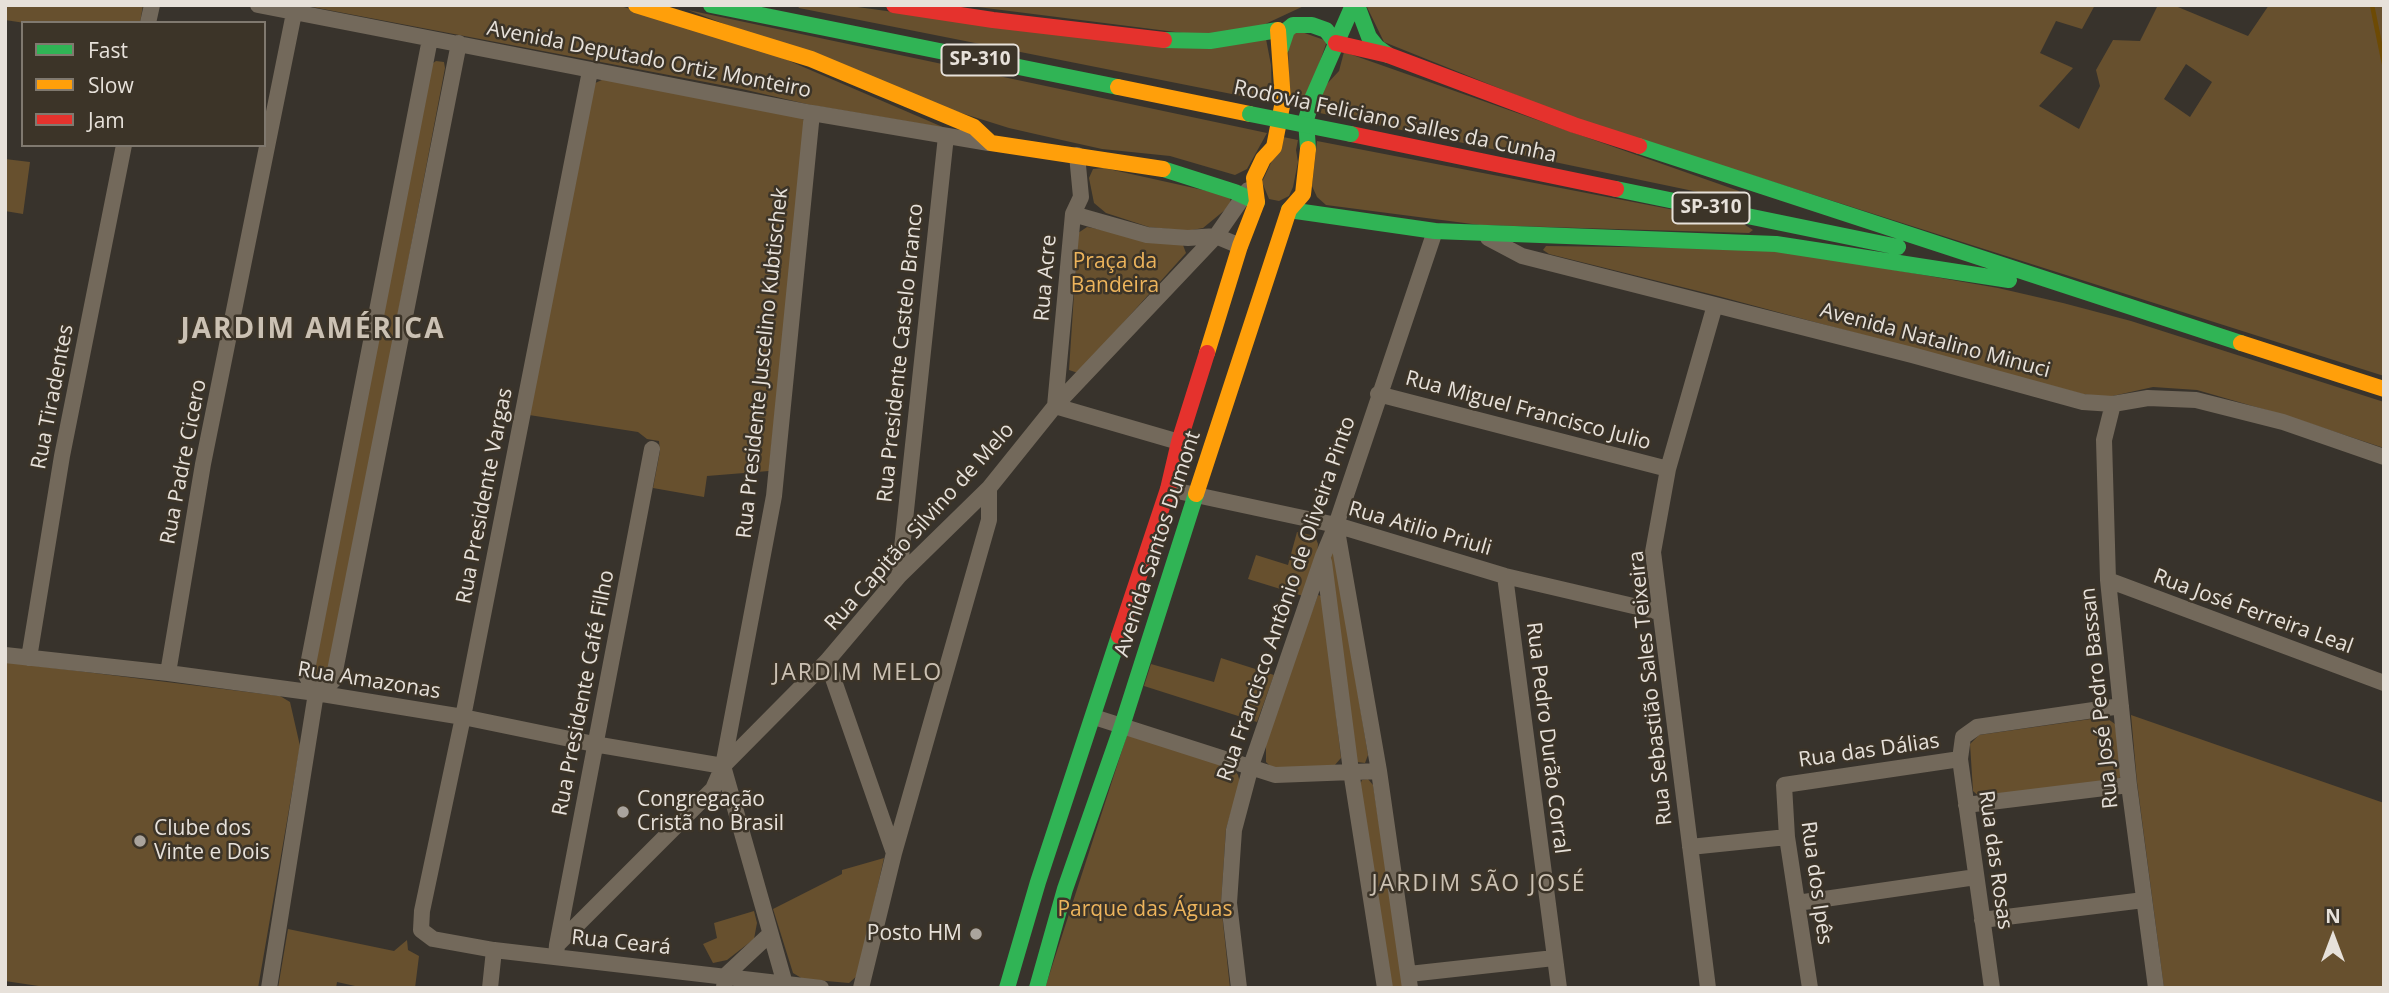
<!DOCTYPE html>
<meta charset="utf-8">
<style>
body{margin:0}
#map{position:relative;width:2389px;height:993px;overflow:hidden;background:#38332c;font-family:"Open Sans",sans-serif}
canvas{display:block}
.frame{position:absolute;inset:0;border:7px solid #e7e1da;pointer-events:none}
.legend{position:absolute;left:21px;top:21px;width:245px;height:126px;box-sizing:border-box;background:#3c3428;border:2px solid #80796f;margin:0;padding:9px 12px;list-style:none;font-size:21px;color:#e7e1da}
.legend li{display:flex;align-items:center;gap:14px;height:35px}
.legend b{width:35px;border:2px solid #80796f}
.north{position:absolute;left:2298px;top:902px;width:70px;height:70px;-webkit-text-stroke:5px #3c3428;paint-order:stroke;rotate:0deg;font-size:19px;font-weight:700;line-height:28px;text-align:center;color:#e7e1da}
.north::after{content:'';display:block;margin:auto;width:24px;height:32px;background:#e7e1da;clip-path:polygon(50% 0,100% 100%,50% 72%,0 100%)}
</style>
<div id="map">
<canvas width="2389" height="993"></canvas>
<div class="frame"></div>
<ul class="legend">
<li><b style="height:9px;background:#30b455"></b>Fast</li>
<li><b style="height:9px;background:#ff9f0a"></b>Slow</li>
<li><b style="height:9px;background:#e5322d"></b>Jam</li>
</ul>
<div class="north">N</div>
</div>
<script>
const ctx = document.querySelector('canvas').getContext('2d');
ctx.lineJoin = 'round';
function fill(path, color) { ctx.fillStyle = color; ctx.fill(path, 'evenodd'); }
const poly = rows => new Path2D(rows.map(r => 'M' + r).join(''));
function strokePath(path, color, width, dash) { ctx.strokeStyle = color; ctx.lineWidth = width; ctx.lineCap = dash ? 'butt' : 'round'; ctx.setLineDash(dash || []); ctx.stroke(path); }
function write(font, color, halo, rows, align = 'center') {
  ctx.font = font + ' "Open Sans",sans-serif'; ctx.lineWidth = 5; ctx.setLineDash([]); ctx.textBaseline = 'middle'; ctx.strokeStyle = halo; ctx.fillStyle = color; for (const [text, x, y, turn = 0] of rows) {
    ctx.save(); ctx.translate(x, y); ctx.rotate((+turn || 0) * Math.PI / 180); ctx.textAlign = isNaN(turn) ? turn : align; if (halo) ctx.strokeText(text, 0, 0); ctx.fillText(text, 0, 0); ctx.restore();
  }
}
const green = poly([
 [5,5,143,5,140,23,25,23,5,20],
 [302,5,617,5,757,47,945,128,811,105,742,89],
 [797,5,843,5,995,26,1266,39,1271,65,1272,102,799,8],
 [962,5,1306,5,1261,26,1207,36],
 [1366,5,2095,5,2082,29,2056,21,2040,53,2073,68,2039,106,2079,129,2100,86,2096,70,2113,40,2140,41,2158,5,2173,5,2248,36,2269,5,2384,5,2384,376,1578,120,1384,42],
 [2186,64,2212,82,2190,117,2164,99],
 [688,10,1267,133,1247,169,1235,175,1170,156,1102,149,1066,141,1009,128,942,107],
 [1296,30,1327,41,1304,108,1289,105,1288,34],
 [1344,52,1739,191,1738,194,1735,197,1722,197,1315,112,1325,86,1339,71],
 [436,61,444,62,445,68,330,670,325,676,315,674,312,666,429,66],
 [604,79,799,115,805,122,769,471,707,476,704,497,653,488,660,451,659,441,647,439,638,432,529,415,593,84],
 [1283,137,1298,140,1296,150,1298,162,1293,187,1289,196,1279,201,1269,199,1262,182],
 [1317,141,1742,223,1753,230,1749,233,1480,225,1326,205,1317,197,1312,186],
 [5,159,30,162,23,214,5,211],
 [1104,168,1230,196,1231,205,1203,228,1187,231,1149,227,1106,213,1094,203,1089,178,1093,169],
 [1087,227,1183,245,1186,253,1078,373,1069,370,1078,233],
 [1546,246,1775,249,1998,288,2063,303,2131,321,2384,402,2384,448,2287,416,2197,390,2153,387,2108,397,2082,394,1718,296,1549,254,1543,250],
 [1297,532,1315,536,1318,544,1317,556,1303,596,1248,579,1256,555,1288,565],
 [1328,553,1335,553,1368,755,1365,763,1357,762],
 [1318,595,1321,596,1323,603,1341,758,1334,766,1274,770,1266,762,1266,734],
 [1221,658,1274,675,1257,722,1144,686,1151,664,1214,682],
 [5,662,280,696,290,702,300,746,258,988,52,988,5,981],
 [2131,715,2384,803,2384,988,2164,988,2137,782],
 [2105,717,2115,724,2122,773,2118,781,1982,799,1973,791,1970,744,1979,735],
 [1127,735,1233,768,1238,775,1240,783,1226,829,1221,904,1230,988,1045,988],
 [1368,779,1373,785,1405,988,1392,988,1359,787,1362,780],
 [884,858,858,975,849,983,803,979,793,973,773,909,842,874,842,870],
 [754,911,757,923,754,939,727,960,713,963,703,944,717,938,714,923],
 [288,929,394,951,407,940,408,950,419,956,415,988,364,988,337,982,336,988,278,988]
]);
const stream = poly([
 [2372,5,2384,64]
]);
const street = poly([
 [258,5,812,113,989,143],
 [148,23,152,5],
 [590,71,463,717,422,911,421,930,433,939,494,950,821,988],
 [1077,155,1081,197,1073,214,1055,406,1179,442],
 [1073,214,1147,235,1188,238,1216,236,1240,246],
 [1488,238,1522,256,1912,355,2083,402,2113,404,2148,398,2196,400,2283,422,2384,457],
 [1378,394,1668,469],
 [2113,404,2104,440,2108,580,2129,785,2156,988],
 [1168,489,1336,525,1505,576,1659,612],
 [1336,525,1379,771,1410,988],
 [1324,562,1351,771,1385,988],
 [899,576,946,136],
 [1505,576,1559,988],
 [2108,580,2384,683],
 [5,655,168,673,316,693,463,717,594,744,723,766],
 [29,658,62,456,124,145],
 [827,661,894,853],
 [168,673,203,464,294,13],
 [316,693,333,681,459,43],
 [1094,717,1275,775,1379,771],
 [1966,805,2129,785],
 [1690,847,1787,837],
 [1797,903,1976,877],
 [1982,920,2144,900],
 [557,945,652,449],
 [556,957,557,945,713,789,723,766,827,661,899,576,989,488,1055,406,1216,236,1248,190],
 [1409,974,1554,958],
 [785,984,723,766,774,496,812,113],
 [269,988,316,693,306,675,430,39],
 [490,988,494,950],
 [724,988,725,976,770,934],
 [861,988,894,853,989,520,989,488],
 [1239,988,1229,903,1234,830,1251,766,1323,556,1336,525,1435,231],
 [1708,988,1653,552,1668,469,1715,305],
 [1810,988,1787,837,1784,785,1960,759],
 [1992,988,1960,759,1963,737,1977,727,2121,706]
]);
const fast = poly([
 [711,5,1118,87],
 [1357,5,1369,37,1377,47,1388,55],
 [1164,40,1210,41,1278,30],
 [1281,48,1287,30,1293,25,1312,25,1326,30,1336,43],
 [1639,146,2241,343],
 [1308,149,1306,120,1312,99,1353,5],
 [1163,169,1235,192,1257,202],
 [1616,189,1898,247],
 [1289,210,1435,231,1776,244,2009,280],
 [1007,988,1038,882,1119,636],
 [1037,988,1065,889,1122,726,1196,494]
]);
const slow = poly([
 [636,5,811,59,974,127,991,143,1163,169],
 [1118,87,1250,114],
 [2241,343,2384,389],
 [1207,353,1240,246,1257,202,1254,178,1263,159,1274,147,1283,101,1278,30],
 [1196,494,1289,210,1303,194,1308,149]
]);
const jam = poly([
 [894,5,993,20,1164,40],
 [1336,43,1388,55,1574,125,1639,146],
 [1351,134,1616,189],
 [1119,636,1168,489,1179,442,1207,353]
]);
const fastBridge = poly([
 [1250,114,1351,134]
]);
const markers = [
 [623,812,7,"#aaa49d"],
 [140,841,7,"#aaa49d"],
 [976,934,7,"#aaa49d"]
];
const shields = [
 [980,60,77],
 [1711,208,77]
];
const shieldNames = [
 ["SP-310",980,60],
 ["SP-310",1711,208]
];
const streetNames = [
 ["Avenida Deputado Ortiz Monteiro",649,60,11],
 ["Rodovia Feliciano Salles da Cunha",1395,122,12],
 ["Rua Acre",1046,278,-85],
 ["Avenida Natalino Minuci",1935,341,15],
 ["Rua Presidente Castelo Branco",901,353,-84],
 ["Rua Presidente Juscelino Kubtischek",763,363,-84],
 ["Rua Tiradentes",53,397,-79],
 ["Rua Miguel Francisco Julio",1528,411,15],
 ["Rua Padre Cicero",184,462,-79],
 ["Rua Presidente Vargas",485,496,-79],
 ["Rua Capitão Silvino de Melo",920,527,-48],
 ["Rua Atilio Priuli",1420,529,16],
 ["Avenida Santos Dumont",1158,544,-72],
 ["Rua Francisco Antônio de Oliveira Pinto",1287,599,-71],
 ["Rua José Ferreira Leal",2253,612,20],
 ["Rua Amazonas",369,681,9],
 ["Rua Sebastião Sales Teixeira",1651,688,-96],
 ["Rua Presidente Café Filho",584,693,-79],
 ["Rua José Pedro Bassan",2100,698,-96],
 ["Rua Pedro Durão Corral",1547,738,83],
 ["Rua das Dálias",1869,751,-8],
 ["Rua das Rosas",1995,860,82],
 ["Rua dos Ipês",1816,883,82],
 ["Rua Ceará",621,943,6]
];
const parkNames = [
 ["Praça da",1115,262],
 ["Bandeira",1115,286],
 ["Parque das Águas",1145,910]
];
const poiNames = [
 ["Congregação",637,800],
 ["Cristã no Brasil",637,824],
 ["Clube dos",154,829],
 ["Vinte e Dois",154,853],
 ["Posto HM",962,934,"right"]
];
const neighbourhoodNames = [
 ["JARDIM MELO",858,673],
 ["JARDIM SÃO JOSÉ",1479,884]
];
const districtNames = [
 ["JARDIM AMÉRICA",313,330]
];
fill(green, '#67502e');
strokePath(stream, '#6d4a04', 4.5);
strokePath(street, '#73695b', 16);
strokePath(fast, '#30b455', 16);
strokePath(slow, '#ff9f0a', 16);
strokePath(jam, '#e5322d', 16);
strokePath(fastBridge, '#30b455', 16);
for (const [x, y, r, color] of markers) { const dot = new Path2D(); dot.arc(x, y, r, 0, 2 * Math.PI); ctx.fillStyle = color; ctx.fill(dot); strokePath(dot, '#3c3428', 2.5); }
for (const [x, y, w] of shields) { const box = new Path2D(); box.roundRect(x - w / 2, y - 15.5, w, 31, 5); ctx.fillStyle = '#3c3428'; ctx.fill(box); strokePath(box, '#e7e1da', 2); }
write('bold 19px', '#e7e1da', null, shieldNames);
write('21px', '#e7e1da', '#3c3428', streetNames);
write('21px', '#edb45c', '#3c3428', parkNames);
write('21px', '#e7e1da', '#3c3428', poiNames, 'left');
ctx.letterSpacing = '2px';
write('23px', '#cbc1b3', '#3c3428', neighbourhoodNames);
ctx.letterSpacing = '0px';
ctx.letterSpacing = '2px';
write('bold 28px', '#cbc1b3', '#3c3428', districtNames);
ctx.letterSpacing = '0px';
</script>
